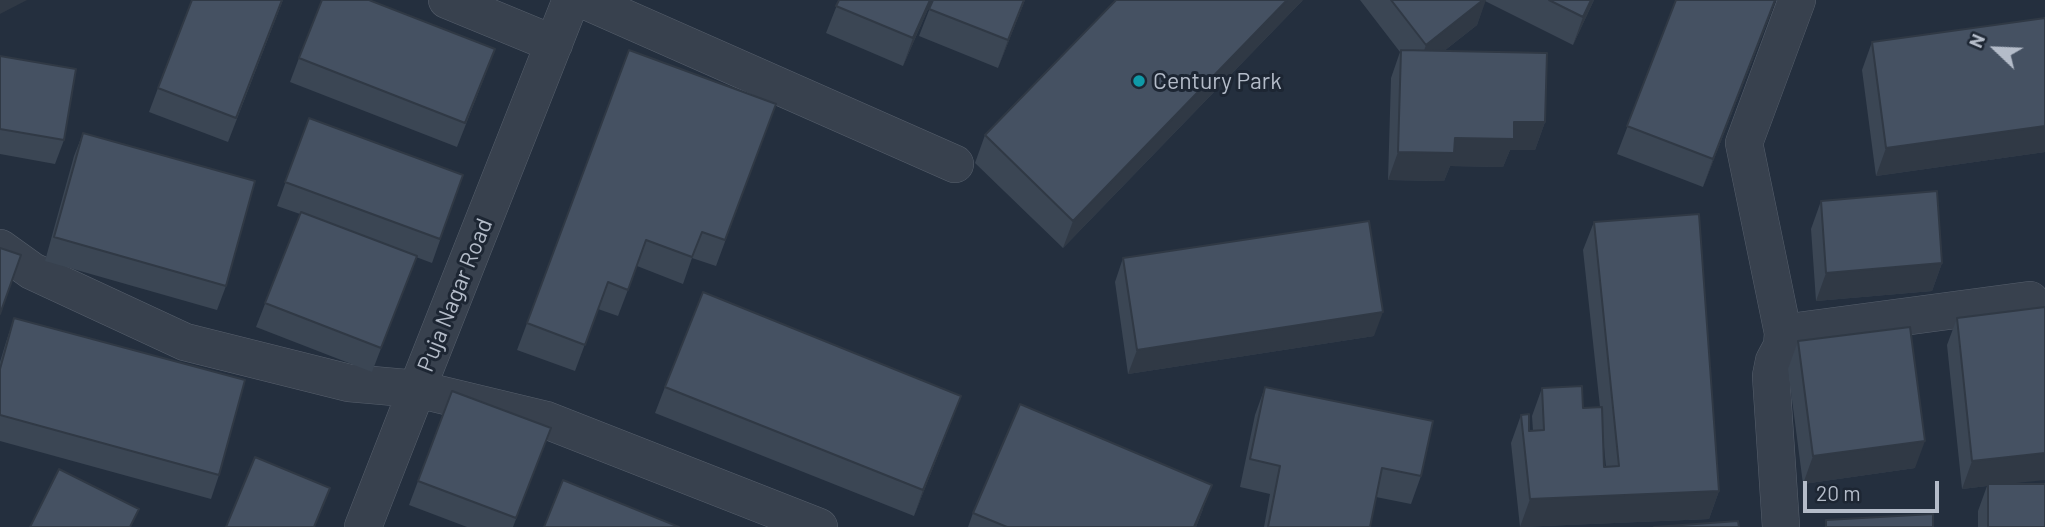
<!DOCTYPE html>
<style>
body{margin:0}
#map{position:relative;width:2045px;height:527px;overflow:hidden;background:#242f3e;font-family:Barlow,sans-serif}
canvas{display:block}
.north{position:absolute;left:1961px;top:14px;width:70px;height:70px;-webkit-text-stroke:5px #1d2633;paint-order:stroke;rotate:293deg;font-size:19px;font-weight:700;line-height:28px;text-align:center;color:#b4bcc9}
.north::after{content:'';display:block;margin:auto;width:24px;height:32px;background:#b4bcc9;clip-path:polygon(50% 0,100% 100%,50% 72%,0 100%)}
.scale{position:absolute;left:1803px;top:481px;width:136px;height:32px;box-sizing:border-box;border:4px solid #b4bcc9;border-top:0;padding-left:9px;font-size:21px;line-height:24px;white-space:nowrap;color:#b4bcc9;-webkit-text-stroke:5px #1d2633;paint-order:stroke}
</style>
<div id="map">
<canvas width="2045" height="527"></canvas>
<div class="north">N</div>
<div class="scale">20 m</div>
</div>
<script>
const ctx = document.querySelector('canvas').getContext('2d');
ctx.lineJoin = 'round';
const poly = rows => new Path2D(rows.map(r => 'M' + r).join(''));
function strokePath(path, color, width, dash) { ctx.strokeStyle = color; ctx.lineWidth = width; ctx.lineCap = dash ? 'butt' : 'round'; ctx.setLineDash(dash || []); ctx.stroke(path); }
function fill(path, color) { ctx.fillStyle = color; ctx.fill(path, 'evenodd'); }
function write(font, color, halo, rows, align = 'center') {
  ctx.font = font + ' Barlow,sans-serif'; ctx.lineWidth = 6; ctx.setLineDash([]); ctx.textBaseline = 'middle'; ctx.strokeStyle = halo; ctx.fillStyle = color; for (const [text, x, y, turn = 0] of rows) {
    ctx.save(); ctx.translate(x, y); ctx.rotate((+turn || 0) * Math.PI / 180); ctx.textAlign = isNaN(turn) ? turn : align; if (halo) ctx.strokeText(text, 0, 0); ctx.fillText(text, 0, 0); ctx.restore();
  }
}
const street = poly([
 [447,0,554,44],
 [571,0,417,389,546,420,819,527],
 [584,0,955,164],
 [0,248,32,271,185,342,349,383,417,389,363,527],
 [1783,333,1744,143,1797,0],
 [1781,527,1771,376,1774,361,1782,346,1783,333,2030,300]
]);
const wall = poly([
 [283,0,228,142,149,112,158,88],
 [839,0,932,0,903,66,826,33],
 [933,0,1025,0,998,68,919,36],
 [1303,0,1063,248,975,163,985,135],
 [1360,0,1594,0,1573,45,1485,1,1477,25,1444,51,1545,122,1535,150,1510,150,1503,167,1450,166,1444,181,1388,180,1391,78,1400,52],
 [1676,0,1776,0,1703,187,1617,154],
 [2045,18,2045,152,1876,176,1862,70,1872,42],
 [629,50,776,104,716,266,692,258,683,284,637,266,618,316,598,309,575,371,517,350],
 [0,56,64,140,55,164,0,154],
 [299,58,486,73,457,147,290,82],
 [309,118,463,175,432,263,416,257,372,372,256,327,300,214,277,206],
 [83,133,226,286,217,310,45,261,74,156],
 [1821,201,1942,263,1932,291,1816,301,1811,229],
 [1594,222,1719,491,1709,519,1520,527,1511,443,1521,415,1529,431,1533,431,1532,416,1542,388,1583,408,1600,407,1583,250],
 [1603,438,1606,467,1604,467],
 [1123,258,1374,336,1128,374,1115,282],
 [14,318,219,475,211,499,0,441,0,362,6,342],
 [1957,318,2010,484,2045,527,1978,527,1978,511,1987,486,1962,489,1947,345],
 [1798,341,1915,468,1803,484,1788,369],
 [665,387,951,422,914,516,655,413],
 [1265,387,1421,476,1411,504,1376,497,1370,527,1264,527,1270,494,1240,487,1255,415],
 [452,391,551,428,513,527,467,527,409,505],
 [1203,509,1196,527,968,527,973,513]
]);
const shadedWall = poly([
 [0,0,27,0,0,14],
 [930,0,932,0,903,66,913,38],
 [1024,0,1025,0,998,68,1008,40],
 [1287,0,1303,0,1063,248,1073,221],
 [1483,0,1486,0,1477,25,1416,73,1426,45],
 [1591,0,1594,0,1573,45,1583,17],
 [1775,0,1776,0,1703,187,1713,159],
 [1514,122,1545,122,1535,150,1510,150,1503,167,1450,166,1444,181,1388,180,1398,152,1455,138],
 [2045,126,2045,152,1876,176,1886,148],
 [1942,263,1932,291,1816,301,1826,273],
 [1383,312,1374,336,1128,374,1137,350],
 [961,396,951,422,914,516,923,490],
 [1925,441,1915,468,1803,484,1813,456],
 [2045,453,2045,480,1988,486,1988,484,1987,486,1962,489,1972,461],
 [1212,485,1196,527,1194,527],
 [1719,491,1709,519,1520,527,1530,499]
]);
const building = poly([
 [192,0,282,0,236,118,158,88,192,0],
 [322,0,369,0,495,49,465,123,299,58,322,0],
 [839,0,930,0,913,38,836,6,839,0],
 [933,0,1024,0,1008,40,929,9,933,0],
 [1116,0,1287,0,1073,221,985,135,1116,0],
 [1391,0,1483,0,1426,45,1391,0],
 [1549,0,1591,0,1583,17,1549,0],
 [1676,0,1775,0,1713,159,1627,126,1676,0],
 [2045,18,2045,126,1886,148,1872,42,2045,18],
 [629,50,776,104,725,240,702,232,692,257,646,240,628,290,608,282,585,345,527,323,629,50],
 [1401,50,1547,53,1545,122,1514,122,1514,139,1455,138,1454,153,1398,152,1401,50],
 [0,56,76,69,64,140,0,129,0,56],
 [309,118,463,175,440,239,285,182,309,118],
 [83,133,255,181,226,286,54,237,83,133],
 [1937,191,1942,263,1826,273,1821,201,1937,191],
 [301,212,417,256,381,348,265,303,301,212],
 [1699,214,1719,491,1530,499,1521,415,1529,414,1529,431,1544,430,1542,388,1582,386,1583,408,1602,407,1604,467,1619,466,1594,222,1699,214],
 [1369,221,1383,312,1137,350,1123,258,1369,221],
 [0,248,21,255,0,314,0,248],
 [703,292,961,396,923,490,665,387,703,292],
 [2045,307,2045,453,1972,461,1957,318,2045,307],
 [14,318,245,380,219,475,0,415,0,369,14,318],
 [1910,327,1925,441,1813,456,1798,341,1910,327],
 [1265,387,1433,421,1421,476,1382,468,1370,527,1268,527,1280,466,1250,459,1265,387],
 [452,391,551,428,516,518,418,481,452,391],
 [1020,404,1212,485,1194,527,1007,527,973,513,1020,404],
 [255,457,330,488,314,527,226,527,255,457],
 [59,469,139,509,130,527,30,527,59,469],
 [563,480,679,527,544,527,563,480],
 [1988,484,2045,484,2045,527,1988,527,1988,484],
 [1933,514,1933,527,1826,527,1826,520,1933,514],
 [1738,521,1739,527,1654,527,1738,521]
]);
const markers = [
 [1139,81,7,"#0f9aa8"]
];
const poiNames = [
 ["Century Park",1153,81]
];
const streetNames = [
 ["Puja Nagar Road",455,295,-68]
];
strokePath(street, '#565f6c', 38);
strokePath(street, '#38414e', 37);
fill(wall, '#3b4654');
fill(shadedWall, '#303945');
fill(building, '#455162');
strokePath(building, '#303945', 2);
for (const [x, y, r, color] of markers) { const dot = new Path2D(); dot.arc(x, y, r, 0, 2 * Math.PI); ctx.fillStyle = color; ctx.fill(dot); strokePath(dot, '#1d2633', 2.5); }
write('23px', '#b4bcc9', '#1d2633', poiNames, 'left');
write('23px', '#b4bcc9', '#1d2633', streetNames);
</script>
